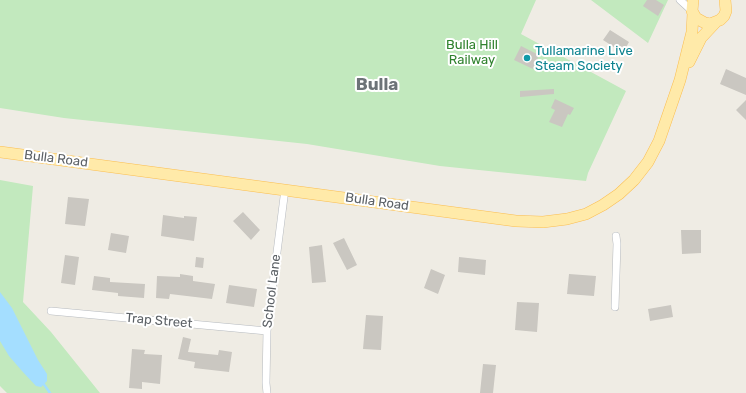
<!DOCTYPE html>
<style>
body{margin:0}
canvas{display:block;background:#efece4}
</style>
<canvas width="746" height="393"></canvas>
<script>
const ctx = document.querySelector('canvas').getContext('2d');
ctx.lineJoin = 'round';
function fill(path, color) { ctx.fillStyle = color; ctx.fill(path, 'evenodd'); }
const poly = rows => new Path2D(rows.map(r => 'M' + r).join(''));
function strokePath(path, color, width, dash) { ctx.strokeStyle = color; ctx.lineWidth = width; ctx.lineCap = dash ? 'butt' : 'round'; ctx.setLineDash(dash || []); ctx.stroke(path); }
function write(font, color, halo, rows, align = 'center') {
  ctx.font = font + ' Rubik,sans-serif'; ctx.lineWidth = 4; ctx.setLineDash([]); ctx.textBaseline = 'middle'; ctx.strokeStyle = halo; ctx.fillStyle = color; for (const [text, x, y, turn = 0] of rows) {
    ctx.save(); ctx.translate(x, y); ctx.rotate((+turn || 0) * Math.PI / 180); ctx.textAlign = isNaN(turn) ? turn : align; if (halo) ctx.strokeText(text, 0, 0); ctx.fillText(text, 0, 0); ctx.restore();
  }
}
const green = poly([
 [0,0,536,0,521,34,626,91,588,173,586,181,440,166,307,144,64,118,0,108],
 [591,0,668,0,648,43],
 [0,180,33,186,23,302,51,332,100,393,7,393,0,386]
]);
const water = poly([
 [0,292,12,308,38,360,47,374,47,381,41,387,36,386,22,371,9,356,0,341]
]);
const stream = poly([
 [43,383,50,393]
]);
const building = poly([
 [647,0,656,0,664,5,658,16,643,6],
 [610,30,629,42,623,53,603,40],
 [521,46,539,55,533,69,514,60],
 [726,69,746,78,746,95,720,84],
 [554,89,554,94,520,97,520,91],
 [555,99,574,108,570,115,568,114,562,127,549,122,555,110,551,108],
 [746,100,746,120,736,110],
 [68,197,89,199,85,226,65,224],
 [243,212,260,230,251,240,233,221],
 [163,215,184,218,184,216,197,217,194,241,161,236],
 [681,230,701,230,701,253,682,254],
 [111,233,129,236,126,253,108,250],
 [344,238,357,265,347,270,333,243],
 [322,245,326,282,312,283,309,247],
 [65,255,79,257,75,285,61,283],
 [196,257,204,258,203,268,195,267],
 [459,257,486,260,485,275,458,272],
 [431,269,445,275,438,294,424,288],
 [180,274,193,276,193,281,215,284,212,299,170,294,169,299,156,298,157,276,180,277],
 [569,274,596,276,594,296,567,294],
 [94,276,110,278,110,282,145,284,144,298,118,296,118,293,92,290],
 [229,285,257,289,254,307,226,303],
 [517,302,539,303,537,332,515,330],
 [671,305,673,317,650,321,648,309],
 [366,315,383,316,381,350,363,349],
 [183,337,191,339,188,352,218,355,219,350,232,352,229,372,194,368,195,362,178,359],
 [132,349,145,350,144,354,162,355,160,384,142,382,142,389,129,388],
 [483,364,496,365,493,393,480,393]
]);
const minor = poly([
 [680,0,692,11],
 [615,307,617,244,616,236],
 [51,311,267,331],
 [267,393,266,383,267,331,285,189]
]);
const primary = poly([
 [693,0,692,11,696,18,705,23,710,24,720,20,724,16,726,11,725,0],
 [689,62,701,38,715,23],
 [0,152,516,221,543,222,567,219,586,214,603,205,619,194,634,180,648,162,659,141,680,80,692,32,693,13]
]);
const markers = [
 [527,58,4,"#0f9aa8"]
];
const parkNames = [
 ["Bulla Hill",472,45],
 ["Railway",472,60]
];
const cultureNames = [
 ["Tullamarine Live",535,51],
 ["Steam Society",535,66]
];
const streetNames = [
 ["Bulla Road",56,159,7],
 ["Bulla Road",377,202,8],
 ["School Lane",272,291,-83],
 ["Trap Street",159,321,5]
];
const districtNames = [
 ["Bulla",377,85]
];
fill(green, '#c2e9be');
fill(water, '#a4deff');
strokePath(stream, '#a4deff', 2.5);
fill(building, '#cac7c1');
strokePath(minor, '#b6babf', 8);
strokePath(primary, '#fbbe51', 12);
strokePath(minor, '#fff', 7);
strokePath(primary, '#ffeaa9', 11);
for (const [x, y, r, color] of markers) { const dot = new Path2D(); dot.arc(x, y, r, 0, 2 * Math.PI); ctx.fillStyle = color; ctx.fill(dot); strokePath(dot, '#fff', 1.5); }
write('13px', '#30822e', '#fff', parkNames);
write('13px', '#0d838f', '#fff', cultureNames, 'left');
write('13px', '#5c6166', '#fff', streetNames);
write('bold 17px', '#6d7378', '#fff', districtNames);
</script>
